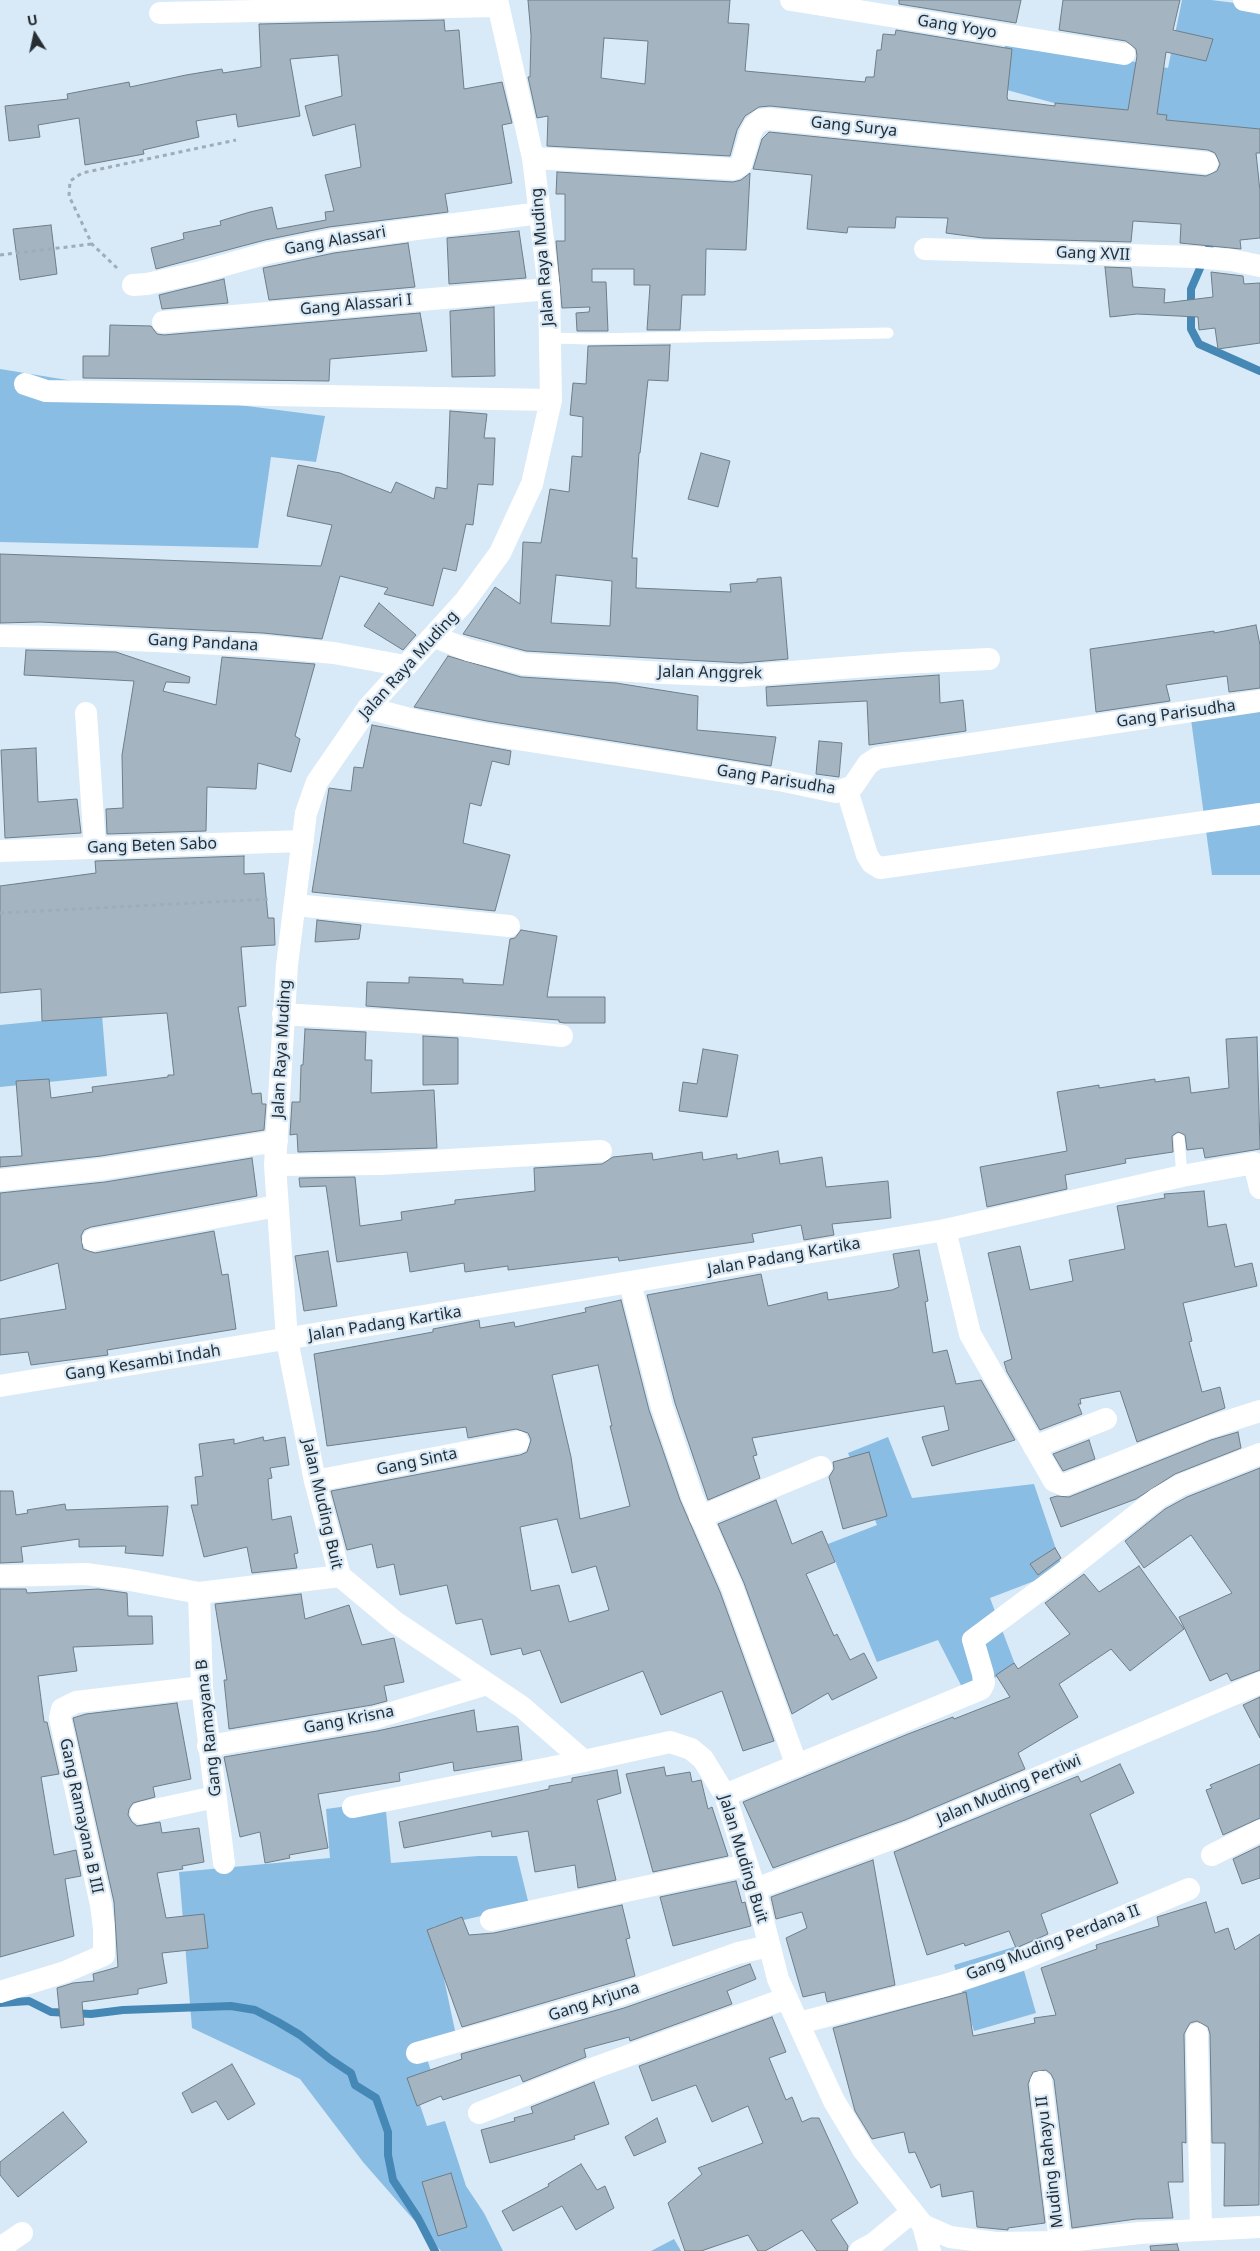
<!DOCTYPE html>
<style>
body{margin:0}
#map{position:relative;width:1260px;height:2251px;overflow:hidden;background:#d8e9f7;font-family:"Noto Sans",sans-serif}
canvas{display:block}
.north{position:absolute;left:10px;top:10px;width:50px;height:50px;-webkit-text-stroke:4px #d8e9f7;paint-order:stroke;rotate:350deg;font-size:14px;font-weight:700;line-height:20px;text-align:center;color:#272e33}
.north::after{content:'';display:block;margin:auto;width:18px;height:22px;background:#272e33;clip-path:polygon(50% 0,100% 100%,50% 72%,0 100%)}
</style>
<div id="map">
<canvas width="1260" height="2251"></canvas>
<div class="north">U</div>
</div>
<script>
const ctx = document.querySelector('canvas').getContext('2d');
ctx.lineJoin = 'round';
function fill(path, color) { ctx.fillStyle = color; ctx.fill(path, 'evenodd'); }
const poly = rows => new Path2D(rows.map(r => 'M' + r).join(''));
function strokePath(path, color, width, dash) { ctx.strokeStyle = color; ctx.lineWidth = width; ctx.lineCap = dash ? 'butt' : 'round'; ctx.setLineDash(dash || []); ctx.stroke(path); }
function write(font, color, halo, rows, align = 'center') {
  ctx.font = font + ' "Noto Sans",sans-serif'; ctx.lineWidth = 4.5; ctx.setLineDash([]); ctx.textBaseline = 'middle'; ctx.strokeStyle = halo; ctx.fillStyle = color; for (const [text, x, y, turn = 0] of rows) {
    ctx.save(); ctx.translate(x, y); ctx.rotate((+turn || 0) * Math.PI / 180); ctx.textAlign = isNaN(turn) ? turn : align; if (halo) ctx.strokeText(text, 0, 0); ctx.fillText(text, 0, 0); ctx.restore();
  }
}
const green = poly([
 [1182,0,1211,0,1260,6,1260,142,1108,118,1000,88,1006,38,1168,68],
 [0,369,153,394,325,416,316,462,271,457,258,548,0,542],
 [1260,704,1260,875,1212,875,1190,712],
 [102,1015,107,1076,0,1087,0,1025],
 [888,1437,912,1498,1034,1484,1063,1570,990,1598,1016,1667,965,1693,938,1640,877,1662,828,1544,877,1525,848,1453],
 [385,1801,391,1863,478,1856,517,1856,529,1905,433,1927,457,2040,424,2050,436,2086,416,2093,427,2126,445,2121,466,2186,484,2213,503,2251,441,2251,363,2162,300,2079,192,2028,179,1872,330,1858,326,1809],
 [1017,1946,1036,2013,974,2031,954,1965],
 [674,2239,681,2251,651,2251]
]);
const stream = poly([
 [1214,236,1191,289,1191,329,1199,344,1260,371],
 [0,2003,29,2001,51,2012,91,2014,123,2010,231,2006,255,2010,278,2022,300,2035,330,2059,351,2073,355,2085,376,2098,388,2132,388,2155,393,2180,418,2218,435,2251]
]);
const building = poly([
 [528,0,730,0,728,23,749,24,745,71,865,82,866,77,874,77,877,50,881,50,883,34,895,35,896,30,1012,49,1007,97,1008,100,1055,106,1055,103,1128,110,1137,56,1136,49,1126,41,1059,30,1063,0,1180,0,1173,30,1213,39,1206,61,1166,52,1157,114,1167,115,1166,120,1260,129,1260,153,1256,153,1260,191,1260,238,1240,240,1241,249,1180,243,1181,224,1133,221,1131,242,983,238,946,233,948,218,896,217,895,228,848,227,847,233,807,229,812,175,753,169,762,139,769,132,1206,176,1217,171,1220,164,1215,153,1208,150,770,106,759,107,745,116,737,130,730,156,547,146,548,116,537,118,528,77,530,77,531,35,528,0],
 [604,38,648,41,645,84,601,78,604,38],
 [899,0,1021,0,1016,23,899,4,899,0],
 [444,20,445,31,459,30,464,89,502,82,512,123,502,125,512,183,445,194,448,212,329,227,265,240,156,269,151,248,184,239,183,233,221,225,220,221,250,212,272,207,277,229,326,220,325,212,334,211,325,175,361,167,355,124,313,136,305,106,342,96,338,55,290,59,300,116,238,127,236,114,196,121,199,137,143,150,144,154,85,165,79,118,38,125,40,137,9,141,5,106,68,99,67,94,129,82,130,87,186,75,222,69,223,73,261,67,259,24,444,20],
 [557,172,733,182,741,180,750,173,746,250,706,249,705,295,682,295,680,330,647,330,650,285,634,285,634,269,592,269,592,282,606,282,608,331,577,331,576,313,589,312,590,307,562,308,556,241,565,241,565,194,556,194,557,172],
 [51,225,57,274,20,280,13,229,51,225],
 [519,231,526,278,449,284,447,238,519,231],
 [408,243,415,287,269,300,263,268,334,253,408,243],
 [1105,267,1131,268,1133,287,1165,289,1164,303,1213,297,1211,272,1243,276,1244,284,1260,283,1260,343,1218,349,1215,328,1199,330,1198,317,1137,314,1110,317,1105,267],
 [224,279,228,303,162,309,159,295,224,279],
 [494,307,495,376,452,377,450,311,494,307],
 [420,313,427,351,330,359,329,381,83,378,83,356,109,356,110,325,151,326,157,334,164,335,420,313],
 [670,345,668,381,648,380,640,453,639,453,632,558,637,558,636,588,731,592,730,584,757,582,757,579,781,577,788,659,741,663,526,651,463,634,495,587,520,604,523,542,541,543,550,489,569,492,572,456,582,457,583,417,570,415,573,383,586,384,588,346,670,345],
 [556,575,612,581,610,626,551,623,556,575],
 [450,411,487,414,484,438,495,438,493,485,478,484,473,525,466,524,456,571,443,568,433,606,384,594,388,588,340,576,322,639,263,633,40,622,0,623,0,554,321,566,332,525,287,516,298,465,340,473,391,493,396,482,434,499,436,487,447,489,450,411],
 [701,453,730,461,718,507,688,499,701,453],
 [379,603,416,635,403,650,364,626,379,603],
 [1256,625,1260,645,1260,688,1229,692,1227,676,1166,685,1170,701,1096,712,1090,649,1214,631,1214,633,1256,625],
 [26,650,116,652,190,677,189,683,166,682,163,691,216,705,222,657,315,664,295,736,300,739,291,772,258,763,256,789,207,787,206,831,107,834,106,809,123,808,122,755,134,681,24,675,26,650],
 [448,656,521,677,616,683,698,696,697,730,776,737,771,766,487,721,414,707,448,656],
 [939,675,940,703,963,700,966,731,869,745,867,701,767,706,766,687,939,675],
 [372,725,511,751,509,765,492,761,481,806,470,803,463,843,510,855,495,911,312,892,329,788,351,791,354,767,363,768,372,725],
 [819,741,842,743,839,777,816,774,819,741],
 [36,748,38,802,77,799,81,833,5,838,1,750,36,748],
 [244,856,244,874,264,873,268,918,274,918,275,945,241,947,246,1006,238,1007,252,1094,261,1093,262,1104,266,1104,264,1130,101,1156,0,1167,0,1157,22,1156,16,1081,49,1079,51,1098,93,1092,92,1087,168,1077,168,1075,174,1075,167,1013,42,1021,41,989,0,993,0,886,96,873,95,861,244,856],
 [317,920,361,925,359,939,315,942,317,920],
 [521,930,557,936,547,997,605,997,605,1023,564,1023,559,1022,559,1020,366,1006,367,982,409,983,409,977,463,979,463,983,503,985,510,939,515,938,521,930],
 [305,1029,366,1032,365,1060,372,1060,371,1093,434,1090,437,1148,298,1152,297,1134,290,1135,292,1102,300,1102,301,1065,303,1065,305,1029],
 [423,1036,458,1038,458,1084,423,1085,423,1036],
 [1257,1037,1260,1149,1205,1158,1203,1148,1187,1150,1185,1135,1178,1132,1172,1136,1173,1152,1125,1159,1126,1163,1065,1175,1067,1189,987,1207,980,1167,1067,1151,1057,1092,1099,1085,1099,1088,1155,1079,1155,1082,1189,1077,1191,1093,1229,1088,1226,1039,1257,1037],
 [703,1049,738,1055,727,1117,679,1111,683,1082,697,1084,703,1049],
 [778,1151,780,1164,822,1157,826,1187,888,1181,891,1218,832,1224,834,1235,804,1240,801,1225,752,1234,754,1242,619,1261,618,1257,508,1270,508,1266,465,1272,464,1263,410,1272,407,1252,337,1262,326,1186,300,1187,299,1178,355,1177,360,1226,402,1220,401,1212,455,1204,455,1200,535,1191,534,1168,602,1164,613,1157,652,1153,653,1160,702,1152,703,1160,737,1154,737,1159,778,1151],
 [252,1158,257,1196,91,1227,84,1230,81,1236,83,1249,95,1253,214,1231,222,1275,228,1274,236,1329,107,1350,108,1355,31,1365,28,1352,0,1355,0,1319,66,1309,58,1263,0,1281,0,1193,105,1182,252,1158],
 [1204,1191,1208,1227,1226,1224,1235,1267,1252,1263,1257,1286,1183,1303,1192,1341,1189,1342,1202,1392,1220,1387,1225,1408,1137,1442,1120,1391,1080,1399,1081,1404,1078,1404,1082,1414,1040,1430,1007,1372,1004,1362,1012,1359,988,1253,1020,1246,1030,1290,1073,1281,1069,1260,1125,1249,1117,1206,1165,1198,1164,1194,1204,1191],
 [919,1250,928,1301,925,1302,933,1353,947,1350,956,1384,981,1380,1015,1440,932,1466,922,1437,949,1430,944,1406,752,1438,757,1455,753,1456,760,1478,708,1500,675,1403,647,1295,761,1274,768,1306,827,1292,828,1300,892,1290,899,1287,893,1254,919,1250],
 [328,1251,337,1306,304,1311,295,1256,328,1251],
 [621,1300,649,1410,680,1500,720,1592,774,1741,743,1751,722,1691,661,1715,643,1671,561,1703,540,1650,523,1655,521,1648,491,1655,482,1619,456,1624,447,1585,400,1595,394,1564,377,1568,372,1544,347,1550,331,1491,520,1455,527,1452,531,1440,528,1433,516,1429,468,1438,466,1427,327,1446,314,1354,433,1332,433,1329,479,1320,480,1328,514,1322,515,1327,586,1312,585,1308,621,1300],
 [598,1365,612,1426,610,1426,630,1506,580,1519,571,1457,552,1375,598,1365],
 [557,1519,572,1573,596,1566,609,1610,569,1622,559,1585,531,1591,520,1527,557,1519],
 [1238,1432,1241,1448,1175,1474,1136,1499,1061,1527,1050,1498,1057,1496,1069,1497,1211,1440,1238,1432],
 [263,1437,264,1441,285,1437,289,1465,270,1468,272,1478,268,1479,272,1520,291,1516,298,1553,294,1554,297,1568,252,1573,247,1547,204,1557,191,1505,198,1505,195,1477,203,1476,199,1444,234,1439,234,1444,263,1437],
 [1089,1440,1095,1459,1063,1471,1053,1454,1089,1440],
 [869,1452,887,1516,843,1529,829,1477,834,1469,833,1462,869,1452],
 [1260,1468,1260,1670,1231,1681,1227,1673,1210,1681,1179,1617,1232,1593,1191,1535,1144,1568,1125,1541,1165,1509,1187,1497,1260,1468],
 [0,1491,13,1491,16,1515,28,1513,27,1510,65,1504,66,1510,168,1506,163,1556,125,1553,126,1546,79,1547,79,1539,21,1547,23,1562,0,1563,0,1491],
 [776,1500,792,1544,822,1531,835,1562,806,1574,834,1636,837,1634,850,1660,864,1653,877,1678,832,1700,828,1693,792,1714,744,1583,718,1524,776,1500],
 [1055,1548,1061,1558,1038,1575,1030,1564,1055,1548],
 [1139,1566,1184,1629,1130,1671,1111,1649,1059,1684,1078,1717,1018,1753,1025,1769,905,1820,773,1868,743,1802,908,1734,953,1717,954,1719,1010,1697,996,1675,1014,1663,1018,1669,1070,1634,1045,1603,1084,1574,1099,1592,1139,1566],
 [0,1589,26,1589,27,1593,98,1589,127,1593,128,1616,152,1616,153,1644,73,1647,77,1671,38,1676,44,1722,47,1722,59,1774,41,1777,54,1855,76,1850,81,1876,65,1879,74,1936,0,1957,0,1589],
 [301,1594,305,1619,349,1605,362,1645,394,1638,404,1682,384,1686,387,1701,372,1705,229,1729,224,1680,227,1680,215,1604,301,1594],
 [1260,1697,1260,1738,1243,1705,1260,1697],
 [177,1703,191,1779,153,1787,155,1797,133,1803,129,1809,128,1815,132,1822,137,1826,160,1822,162,1833,199,1828,204,1862,182,1866,183,1869,157,1873,166,1918,204,1914,208,1948,162,1953,167,1983,138,1989,138,1994,82,2002,84,2025,61,2028,57,1988,73,1983,94,1981,93,1974,118,1967,114,1902,73,1718,86,1714,177,1703],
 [474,1710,477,1732,518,1726,522,1760,454,1771,453,1762,399,1773,400,1781,318,1794,328,1848,289,1855,290,1858,265,1863,260,1832,240,1837,224,1757,377,1731,474,1710],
 [1120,1764,1134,1793,1090,1814,1118,1883,1041,1914,1048,1934,1016,1948,1009,1931,965,1946,964,1943,927,1955,894,1852,1078,1776,1081,1782,1120,1764],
 [1260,1764,1260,1818,1223,1835,1206,1790,1212,1788,1210,1785,1260,1764],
 [664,1767,666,1776,690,1772,692,1782,701,1780,708,1809,712,1807,728,1856,653,1872,626,1774,664,1767],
 [617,1770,621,1793,597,1800,616,1880,578,1888,575,1865,535,1872,528,1831,492,1837,491,1831,404,1848,399,1822,549,1789,549,1786,572,1782,572,1778,617,1770],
 [1260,1846,1260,1878,1242,1884,1233,1859,1260,1846],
 [873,1860,895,1985,827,2002,825,1992,803,1997,786,1938,807,1928,802,1912,776,1919,771,1897,873,1860],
 [736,1881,742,1903,745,1902,751,1926,673,1946,660,1897,736,1881],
 [1206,1902,1215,1933,1228,1928,1235,1950,1260,1934,1259,2205,1224,2206,1225,2143,1212,2143,1210,2034,1208,2027,1197,2021,1190,2023,1184,2034,1186,2143,1182,2142,1183,2182,1168,2182,1173,2218,1136,2219,1072,2228,1054,2080,1051,2074,1046,2070,1033,2072,1028,2084,1045,2223,1008,2228,1008,2230,977,2227,973,2191,942,2197,940,2184,931,2188,915,2152,909,2153,904,2132,872,2139,855,2111,833,2028,966,1992,973,2036,1035,2023,1034,2018,1056,2015,1041,1968,1097,1949,1096,1945,1159,1926,1157,1917,1206,1902],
 [622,1905,630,1938,626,1939,635,1976,462,2027,427,1930,462,1917,469,1935,494,1933,622,1905],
 [750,1964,756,1979,727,1991,732,2004,630,2041,629,2037,584,2049,586,2057,523,2082,520,2075,443,2100,441,2096,417,2106,407,2078,462,2059,461,2054,624,2008,750,1964],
 [772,2017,786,2052,769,2058,786,2100,792,2097,802,2122,811,2118,819,2118,858,2203,831,2220,848,2246,847,2251,817,2251,802,2230,765,2251,758,2251,748,2235,701,2251,685,2251,668,2203,702,2174,698,2168,763,2143,748,2106,712,2122,696,2085,652,2101,639,2066,772,2017],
 [232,2064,255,2104,228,2120,216,2101,192,2113,182,2093,232,2064],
 [594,2082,609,2124,574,2136,575,2139,490,2163,481,2130,515,2121,514,2118,533,2113,531,2107,594,2082],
 [63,2112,87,2142,18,2197,0,2175,0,2162,63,2112],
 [657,2118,666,2142,634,2156,625,2137,657,2118],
 [581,2164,597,2190,605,2186,614,2208,576,2230,562,2206,513,2231,502,2211,549,2186,548,2184,581,2164],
 [451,2173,467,2227,438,2236,422,2182,451,2173],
 [1177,2244,1179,2251,1151,2251,1150,2246,1177,2244]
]);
const path = poly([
 [0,255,92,244],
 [117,268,92,244,69,196,70,181,82,173,236,140],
 [0,913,271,899]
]);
const lane = poly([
 [550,338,590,339,888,333],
 [1179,1139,1182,1176]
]);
const street = poly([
 [497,0,533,158,549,289,551,400,532,484,500,553,465,601,368,708,317,782,306,813,287,965,275,1165,287,1340,315,1481,340,1576,395,1622,522,1707,584,1761,670,1742,691,1749,703,1759,725,1795,755,1889,778,1979,816,2062,834,2101,864,2151,923,2225,950,2237,996,2243,1060,2242,1140,2233,1260,2227],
 [791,0,1124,54],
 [1244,0,1260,3],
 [160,13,498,6],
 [533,158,734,169,741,165,750,134,754,126,761,120,769,119,1207,163],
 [925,249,1195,257,1231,260,1260,266],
 [133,285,147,284,197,273,268,253,332,240,540,213],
 [163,322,549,289],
 [25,384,46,391,551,400],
 [0,636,90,638,262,646,334,653,405,666],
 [435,637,468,650,524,664,663,673,741,676,904,663,989,659],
 [368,708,421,722,485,734,784,781,836,792,853,786,868,764,877,758,1260,701],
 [86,713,95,848],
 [847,790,867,855,872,863,880,868,1260,814],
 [0,851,303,841],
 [295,905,509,926],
 [283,1014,459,1025,562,1036],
 [275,1165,381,1164,601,1151],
 [0,1180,103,1169,277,1141],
 [945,1230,970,1334,1054,1481,1064,1485,1207,1428,1260,1411],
 [93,1240,277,1206],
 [630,1283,662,1407,692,1496,732,1587,797,1766],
 [0,1386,945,1230,1182,1176,1254,1163,1260,1188],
 [1034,1447,1106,1419],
 [315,1481,518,1442],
 [700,1517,821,1467],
 [0,1576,86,1574,130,1580,199,1593,340,1576],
 [199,1593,202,1687,224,1863],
 [208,1746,375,1718,487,1684],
 [725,1795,981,1689,984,1683,983,1674,973,1640,1067,1570,1158,1498,1181,1485,1260,1454],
 [353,1807,584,1761],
 [141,1813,215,1797],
 [1212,1855,1260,1831],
 [755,1889,910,1832,1260,1683],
 [491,1920,747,1865],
 [0,1992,65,1972,104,1955,104,1929,101,1905,60,1718,62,1709,76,1702,202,1687],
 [799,2023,946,1985,1018,1961,1189,1889],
 [1197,2034,1201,2229],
 [417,2053,620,1995,738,1953,769,1946],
 [1041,2082,1060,2242],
 [479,2113,597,2067,787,1998],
 [923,2225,930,2251],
 [0,2248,22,2233],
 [860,2251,873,2244,912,2212]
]);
const streetNames = [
 ["Gang Yoyo",957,27,9],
 ["Gang Surya",854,127,6],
 ["Gang Alassari",335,241,-10],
 ["Gang XVII",1093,254,2],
 ["Jalan Raya Muding",543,257,-95],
 ["Gang Alassari I",356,305,-5],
 ["Gang Pandana",203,643,3],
 ["Jalan Raya Muding",409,665,-48],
 ["Jalan Anggrek",710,673,1],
 ["Gang Parisudha",1176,714,-8],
 ["Gang Parisudha",776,780,9],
 ["Gang Beten Sabo",152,846,-2],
 ["Jalan Raya Muding",282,1049,-87],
 ["Jalan Padang Kartika",784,1257,-10],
 ["Jalan Padang Kartika",385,1324,-9],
 ["Gang Kesambi Indah",143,1363,-9],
 ["Gang Sinta",417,1462,-12],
 ["Jalan Muding Buit",322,1504,77],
 ["Gang Krisna",349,1720,-11],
 ["Gang Ramayana B",209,1728,-96],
 ["Jalan Muding Pertiwi",1009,1790,-23],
 ["Gang Ramayana B III",81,1816,78],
 ["Jalan Muding Buit",743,1859,73],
 ["Gang Muding Perdana II",1053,1943,-21],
 ["Gang Arjuna",594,2002,-18],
 ["Muding Rahayu II",1050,2162,-97]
];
fill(green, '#89bde4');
strokePath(stream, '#4588b6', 8);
fill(building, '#a4b5c1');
strokePath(building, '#6e7e89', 1);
strokePath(path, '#9fadb8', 3, [4, 4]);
strokePath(lane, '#fff', 11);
strokePath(street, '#fff', 22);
write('16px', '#272e33', '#d8e9f7', streetNames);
</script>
